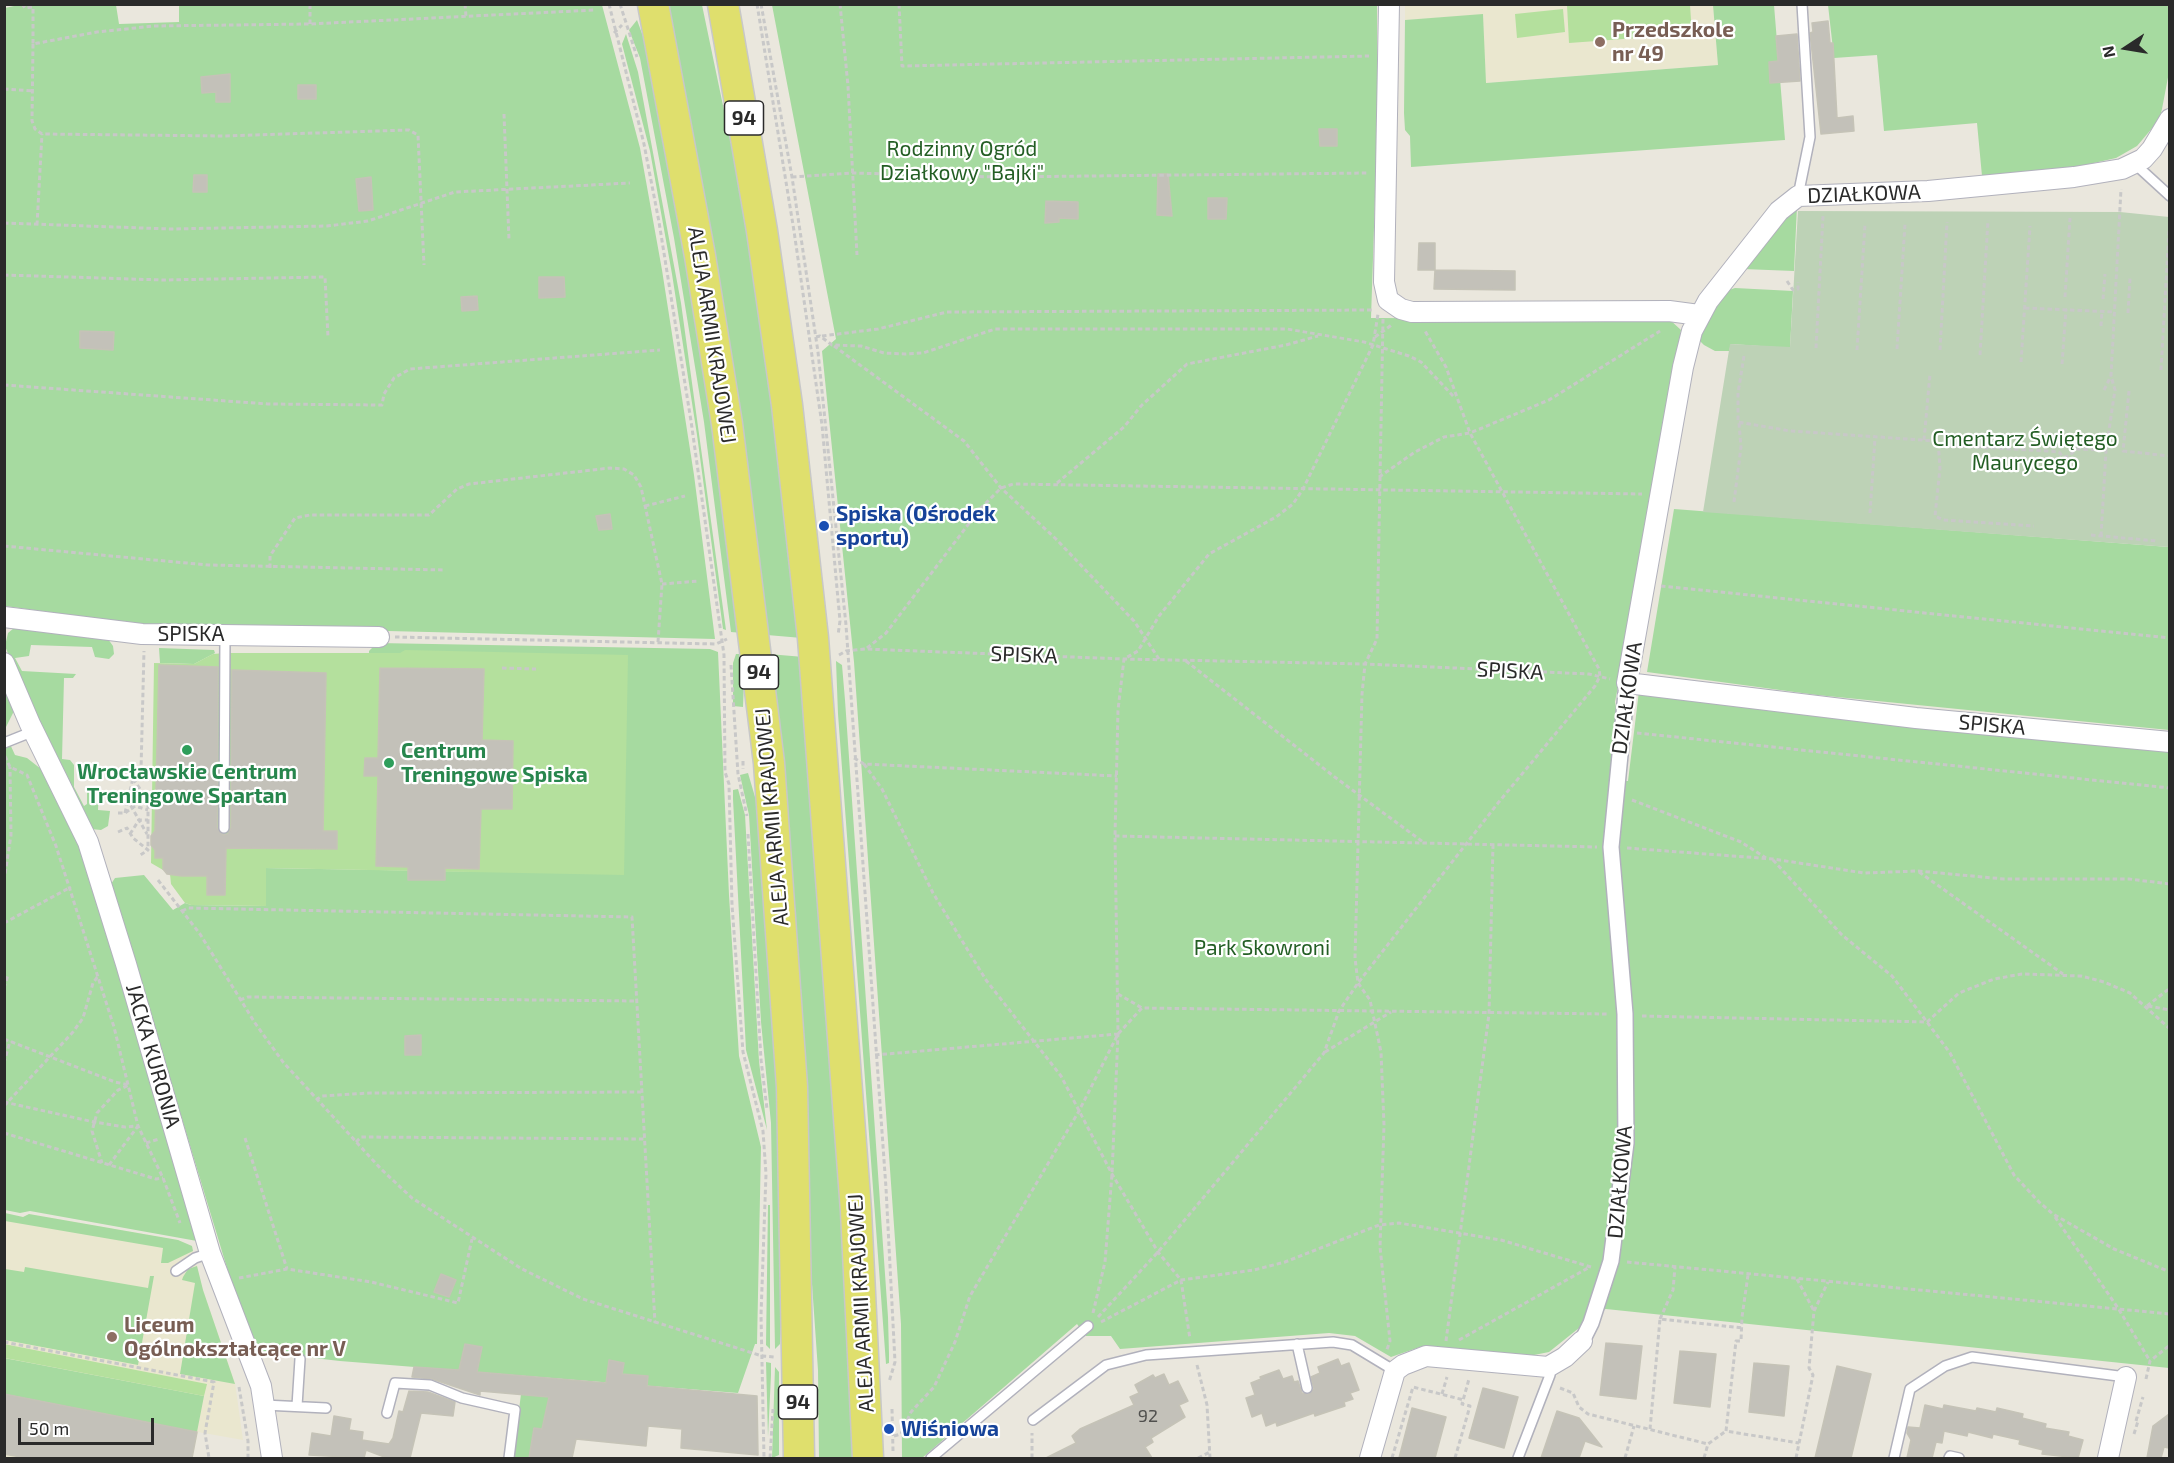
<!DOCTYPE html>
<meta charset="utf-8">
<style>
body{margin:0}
#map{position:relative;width:2174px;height:1463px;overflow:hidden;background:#eae7dd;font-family:"Exo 2",sans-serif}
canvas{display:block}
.frame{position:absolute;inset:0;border:6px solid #2a2a2a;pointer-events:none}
.north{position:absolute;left:2096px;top:18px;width:60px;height:60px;-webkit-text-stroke:4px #fff;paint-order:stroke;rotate:258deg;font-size:16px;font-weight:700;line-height:24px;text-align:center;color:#2a2a2a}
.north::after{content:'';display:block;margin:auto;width:21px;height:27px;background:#2a2a2a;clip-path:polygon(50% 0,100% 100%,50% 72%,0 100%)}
.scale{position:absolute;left:18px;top:1418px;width:136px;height:27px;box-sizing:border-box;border:3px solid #2a2a2a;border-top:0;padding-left:8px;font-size:18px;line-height:21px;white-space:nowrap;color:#2a2a2a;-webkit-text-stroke:4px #fff;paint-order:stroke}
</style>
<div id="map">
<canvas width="2174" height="1463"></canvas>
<div class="frame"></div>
<div class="north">N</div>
<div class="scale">50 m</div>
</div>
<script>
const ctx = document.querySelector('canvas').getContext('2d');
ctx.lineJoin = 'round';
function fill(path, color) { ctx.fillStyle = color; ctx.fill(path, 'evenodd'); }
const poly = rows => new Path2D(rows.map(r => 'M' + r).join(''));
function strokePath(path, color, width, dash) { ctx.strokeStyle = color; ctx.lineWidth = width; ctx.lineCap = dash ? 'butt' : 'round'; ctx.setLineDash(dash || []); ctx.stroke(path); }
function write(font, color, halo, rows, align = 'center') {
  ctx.font = font + ' "Exo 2",sans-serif'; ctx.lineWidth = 4.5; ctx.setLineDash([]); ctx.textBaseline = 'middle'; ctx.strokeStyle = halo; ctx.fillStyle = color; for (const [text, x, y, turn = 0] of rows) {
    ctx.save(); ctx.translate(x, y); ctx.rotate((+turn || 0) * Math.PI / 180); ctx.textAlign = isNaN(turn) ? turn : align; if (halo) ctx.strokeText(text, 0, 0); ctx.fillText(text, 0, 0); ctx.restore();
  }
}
const education = poly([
 [1405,5,1713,5,1718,65,1485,83,1483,15,1405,20],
 [4,1213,23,1217,29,1214,178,1240,192,1246,203,1290,235,1383,243,1440,198,1432,192,1458,5,1458]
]);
const green = poly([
 [23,4,116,5,119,24,179,22,179,4,602,5,640,148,662,270,694,475,715,639,142,625,5,606,5,8],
 [666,5,702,5,749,230,766,340,802,638,767,635],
 [772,5,1377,5,1377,137,1371,318,1669,319,1681,330,1655,491,1615,702,1617,713,1611,780,1628,781,1639,691,2169,749,2169,1368,1606,1309,1589,1312,1579,1328,1549,1352,1524,1357,1423,1346,1391,1357,1355,1336,1329,1333,1120,1349,1111,1336,1086,1336,1077,1324,922,1458,902,1458,901,1324,854,662,822,351,836,339],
 [1713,5,1774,5,1785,140,1411,167,1410,136,1405,130,1404,113,1405,20,1483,14,1486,83,1718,65],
 [1828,5,2169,5,2169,72,2162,109,2159,120,2137,146,2116,158,2076,167,1982,176,1977,123,1884,131,1877,55,1834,58],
 [637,20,651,58,691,278,743,633,731,632,704,422,674,238,640,58,629,30],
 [626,34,638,72,681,303,726,630,723,629,697,435,672,274,650,151,622,44],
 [1797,206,1794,271,1743,269,1784,218],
 [1735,288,1793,291,1790,348,1731,344,1729,351,1715,351,1704,345,1698,339,1704,323,1726,291],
 [1674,509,2169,547,2169,730,1817,695,1647,672],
 [14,628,108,639,113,646,114,654,109,659,95,657,92,647,31,645,29,656,15,658,22,671,76,674,73,678,64,678,62,759,70,760,74,765,74,787,84,806,87,804,87,789,91,786,99,786,98,810,110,811,108,826,101,830,91,829,36,722,5,646,8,633],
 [377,643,710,649,718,652,729,895,739,1056,761,1147,757,1344,755,1344,738,1393,340,1361,260,1352,237,1301,111,884,115,878,144,875,173,910,185,903,191,905,266,906,265,868,493,872,369,656,369,651],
 [159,648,214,650,215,653,194,664,160,663],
 [736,654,745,654,743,707,733,706,733,663],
 [768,654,804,657,858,1458,819,1458,818,1370],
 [836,661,842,665,845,700,888,1317,889,1354,889,1363,886,1364,838,714],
 [4,680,14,711,5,729,4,729],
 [4,731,15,755,27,758,50,776,75,830,119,965,197,1241,30,1211,20,1213,5,1210],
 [748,773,760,814,781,1126,783,1211,781,1302,780,1344,775,1349,771,1123,761,1022,749,815,740,775],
 [738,789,745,815,759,1061,767,1130,746,1050,733,799,733,790],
 [768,1205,770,1205,770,1349,766,1345],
 [5,1213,23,1217,29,1214,178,1240,192,1246,193,1251,168,1263,161,1263,163,1248,5,1221],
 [197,1266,203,1290,235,1384,180,1374,195,1283,182,1280,183,1277,188,1269],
 [25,1267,148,1288,150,1276,154,1276,138,1365,5,1340,5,1269,24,1272],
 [4,1358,204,1396,197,1432,5,1394],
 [766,1362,771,1363,771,1375,768,1437],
 [775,1367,779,1372,779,1455,772,1458],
 [521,1394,551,1397,548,1430,534,1428,529,1458,513,1458]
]);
const cemetery = poly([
 [1798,211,2120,212,2169,217,2169,547,1703,512,1730,344,1790,347]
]);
const pitch = poly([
 [1567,5,1690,5,1692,34,1569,43],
 [1563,9,1565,32,1517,38,1515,14],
 [405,650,628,655,624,875,266,868,266,906,191,905,185,903,171,884,170,874,151,863,154,663,194,664,213,654,225,653,400,653],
 [4,1344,207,1384,204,1396,5,1358]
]);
const building = poly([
 [1828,21,1830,43,1833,43,1837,118,1853,116,1854,131,1821,134,1810,33,1813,32,1812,23,1828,21],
 [1797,34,1800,81,1770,83,1769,62,1778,61,1776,36,1797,34],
 [230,74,230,102,216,102,216,92,202,93,201,77,230,74],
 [298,85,316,85,316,99,298,99,298,85],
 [1319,129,1337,129,1337,146,1320,146,1319,129],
 [1158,174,1168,174,1172,216,1157,215,1158,174],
 [194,175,207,175,207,192,193,192,194,175],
 [371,177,373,210,359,211,356,179,371,177],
 [1208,198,1227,198,1226,219,1208,219,1208,198],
 [1046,201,1078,202,1078,219,1059,218,1059,222,1045,223,1046,201],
 [1419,243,1435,243,1435,270,1418,270,1419,243],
 [1435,270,1515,271,1515,290,1434,289,1435,270],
 [539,277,564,277,565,297,539,298,539,277],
 [477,296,478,310,462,311,461,297,477,296],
 [80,331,114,332,113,350,80,348,80,331],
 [610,514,612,529,599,530,596,516,610,514],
 [159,665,218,667,217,828,223,835,228,834,231,828,232,670,326,673,323,831,337,831,337,849,226,848,225,895,207,895,207,876,182,876,167,874,163,869,163,858,155,858,155,850,151,845,151,836,155,831,159,665],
 [380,668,484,669,482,740,513,741,512,809,481,809,479,869,445,868,445,880,408,880,408,867,376,866,378,776,364,776,365,758,378,758,380,668],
 [421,1035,421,1055,405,1055,405,1036,421,1035],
 [441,1274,456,1280,449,1297,434,1292,441,1274],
 [1606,1343,1642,1346,1636,1399,1600,1395,1606,1343],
 [465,1344,482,1347,477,1372,606,1383,609,1360,624,1363,622,1374,648,1376,647,1386,757,1396,758,1455,681,1448,682,1429,648,1426,646,1446,576,1439,572,1458,529,1458,534,1428,542,1429,549,1397,480,1391,480,1395,432,1379,412,1377,414,1367,459,1370,465,1344],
 [1680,1351,1716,1354,1710,1407,1674,1403,1680,1351],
 [1338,1359,1341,1366,1349,1363,1359,1390,1350,1393,1353,1399,1344,1402,1345,1406,1315,1416,1314,1413,1277,1426,1276,1422,1266,1426,1262,1413,1252,1417,1246,1398,1255,1395,1251,1383,1261,1379,1260,1377,1279,1370,1283,1379,1292,1376,1294,1382,1298,1381,1302,1393,1309,1394,1314,1389,1311,1377,1320,1373,1318,1367,1338,1359],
 [1754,1363,1789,1366,1784,1416,1749,1412,1754,1363],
 [1837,1366,1871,1374,1851,1458,1815,1458,1837,1366],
 [1164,1374,1169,1385,1178,1381,1188,1401,1179,1405,1185,1417,1151,1438,1153,1442,1145,1447,1152,1458,1046,1458,1076,1443,1072,1436,1080,1429,1134,1405,1130,1397,1139,1393,1135,1385,1153,1375,1155,1378,1164,1374],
 [1483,1388,1518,1397,1504,1448,1469,1438,1483,1388],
 [409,1391,428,1392,455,1402,453,1416,421,1413,410,1458,387,1458,366,1450,364,1458,309,1455,312,1433,331,1436,334,1416,351,1419,349,1430,363,1432,362,1440,389,1444,393,1438,399,1411,403,1412,409,1391],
 [4,1394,197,1432,192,1458,26,1458,4,1454,4,1394],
 [1925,1405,1943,1409,1944,1405,1976,1411,1977,1408,1996,1412,1997,1408,2023,1414,2022,1418,2046,1424,2045,1428,2069,1432,2068,1436,2083,1440,2078,1458,2042,1454,2043,1450,2019,1444,2020,1440,1993,1434,1992,1438,1968,1432,1967,1436,1944,1431,1942,1443,1936,1442,1932,1458,1907,1458,1911,1440,1907,1433,1908,1427,1920,1428,1925,1405],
 [1412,1408,1446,1417,1435,1458,1399,1458,1412,1408],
 [1557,1411,1579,1418,1602,1447,1585,1441,1579,1458,1541,1458,1557,1411],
 [2169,1414,2169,1448,2164,1447,2161,1458,2147,1458,2153,1426,2169,1414]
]);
const path = poly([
 [22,4,25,8,33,7,33,44,97,32,154,26,310,24,595,10],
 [465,4,466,17],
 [609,4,644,144,659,222,691,421,724,655,725,772,729,784,732,905,743,1052,763,1131,766,1174,761,1315,764,1458],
 [620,4,637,57],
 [757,4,794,231,822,425,840,621,838,635],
 [761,4,792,177,818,352,846,625,886,1188,895,1362,889,1382],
 [840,4,848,86,857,255],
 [899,4,902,66,1369,56],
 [310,24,310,4],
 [614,33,622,25],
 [33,44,32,121,35,129,42,134,223,136,409,130,418,135,424,265],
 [4,89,33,91],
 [504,114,509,240],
 [792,177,853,173,997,177,1367,173],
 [4,223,170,229,327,226,368,221,455,192,630,183],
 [37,225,42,134],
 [4,275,163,280,325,277,328,337],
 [1787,281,1793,290,1798,289,1798,282],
 [2065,297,2070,218],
 [2103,299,2105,274],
 [2025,308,2115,312],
 [2128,313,2130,278],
 [1383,319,1377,639,1365,664,1362,694,1355,958,1358,983,1370,1000,1381,1052,1384,1125,1380,1247,1390,1341,1386,1352],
 [2101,326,2102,311],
 [822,336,878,329,947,312,1373,310],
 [816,337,820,336,832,345,861,346,884,353,905,354,923,353,995,329,1287,329,1364,342,1409,356,1421,362,1455,398],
 [1375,337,1393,324],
 [834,346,964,441,1001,488,1056,539,1134,621,1159,659],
 [1816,348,1823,216],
 [1897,349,1905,224],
 [1857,350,1865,224],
 [1940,350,1947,222],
 [1980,355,1988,220],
 [1744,356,1738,393,1738,422,1790,431,1938,441,1940,468,1935,516,1943,520,2034,526],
 [2021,362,2030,226],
 [2062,364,2066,309],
 [2161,370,2169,230],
 [4,385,268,404,382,405,384,394,394,378,410,369,660,350],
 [2104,390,2111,376],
 [2129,391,2123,451,2170,456],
 [1924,440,1930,374],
 [1939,445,2049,451,2059,452,2063,457,2069,456,2076,449,2106,450,2115,390,2111,376,2121,189],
 [1379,477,1415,452,1444,437,1470,433,1549,400,1660,331],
 [1057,483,1124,427,1141,406,1187,364,1286,345,1318,336],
 [1734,502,1741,447,1739,423],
 [645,506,685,496],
 [1870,513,1875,438],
 [2091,535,2157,541],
 [2101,536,2106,451],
 [4,546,208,565,444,570],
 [270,568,270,556,295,518,310,515,429,515,457,489,469,484,610,468,624,469,634,475,641,487,662,584,658,642],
 [662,584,699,581],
 [1661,586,2170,638],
 [395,637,716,644,727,639],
 [867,648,886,633,980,509,1001,488,1013,484,1642,494],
 [839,655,846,651,865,649,1124,659,1365,664,1589,674,1610,679],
 [1186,661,1336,778,1423,842],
 [731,665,738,774,747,816],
 [502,668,536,669],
 [1637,733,2170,788],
 [5,756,10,767,27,775,56,846,114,1027,138,1126,163,1178,180,1223],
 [854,758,864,764,1117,776],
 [743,761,743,769],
 [864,764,882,789,933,893,986,980,1061,1076,1112,1174,1158,1252,1181,1280,1190,1339],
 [133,779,148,800,148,850],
 [127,799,147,834],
 [1632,800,1741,842,1766,858],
 [118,813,125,813,135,806,148,810],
 [125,813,133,778,141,770,144,651],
 [118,832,127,828,133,838,148,850,139,856],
 [130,834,139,820,148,820],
 [748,834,761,1060,767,1109],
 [1115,836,1597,847],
 [1627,848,1773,859,1864,873,1918,871,2004,879,2129,879,2170,884],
 [1773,860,1842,935,1892,976,1927,1022,1950,1053,2014,1175,2039,1202,2053,1214,2114,1249,2170,1272],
 [1919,872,2063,974],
 [158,880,200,934,255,1023,283,1062,381,1169,412,1198,522,1269,583,1299,762,1356,775,1357],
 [4,881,11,835,10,767],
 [182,911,188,908,632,917,655,1323],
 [4,923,71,887],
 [4,988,8,975],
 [1118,994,1142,1008],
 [240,1000,248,997,637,1001],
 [2147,1006,2170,988],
 [2148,1006,2170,1010],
 [1642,1016,1927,1022,1959,993,1994,979,2022,974,2081,976,2104,982,2130,993,2170,1029],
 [4,1039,115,1082,129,1085,118,1090,97,1113,92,1131,102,1163],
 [1325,1052,1391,1012],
 [875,1055,1118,1034],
 [4,1063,10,1041],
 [316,1100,322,1096,370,1093,641,1092],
 [4,1102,94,1122,125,1127,138,1126],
 [4,1106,73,1032,83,1018,93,983,98,976],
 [4,1133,156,1179,163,1178],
 [245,1138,287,1269],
 [356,1142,361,1137,644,1139],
 [146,1143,159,1139],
 [109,1165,138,1126],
 [2055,1217,2118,1308,2150,1361],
 [1627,1262,2170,1314],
 [1748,1275,1742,1317,1741,1341,1736,1341,1726,1431,1799,1443],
 [239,1278,287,1269,371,1282,458,1303,472,1239],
 [1797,1279,1814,1311],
 [1093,1313,1105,1262,1112,1174,1118,1034,1115,836,1118,710,1124,659,1138,651,1159,616,1209,554,1276,517,1293,504,1303,489,1373,345,1378,314],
 [1098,1317,1158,1252,1324,1053,1339,1011,1358,983,1498,803,1595,686,1600,676,1599,669,1470,433,1446,367,1425,331],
 [1660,1319,1673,1290,1675,1267],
 [1101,1322,1181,1280,1254,1270,1285,1262,1379,1225,1399,1223,1501,1240,1591,1267],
 [1459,1340,1588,1268],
 [1446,1341,1489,1014,1493,844],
 [4,1342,214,1382,205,1433,209,1458],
 [1197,1365,1207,1405,1210,1458],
 [2146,1379,2150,1361,2170,1345],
 [239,1387,248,1441,248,1458],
 [1560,1388,1573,1393,1579,1407,1588,1414,1708,1444],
 [1442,1394,1447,1377],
 [892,1409,893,1451],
 [2136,1421,2143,1397],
 [1650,1429,1660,1319,1743,1328],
 [2134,1434,2138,1421],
 [894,1436,901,1434,911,1412,934,1387,955,1342,970,1296,1079,1111,1118,1034,1142,1008,1608,1014],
 [770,1458,773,1409],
 [1032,1458,1032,1433],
 [1198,1458,1210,1452],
 [1392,1458,1413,1387,1464,1400],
 [1455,1458,1470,1406,1462,1404,1469,1379],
 [1625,1458,1634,1426],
 [1704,1458,1708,1444,1726,1431],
 [1796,1458,1813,1375,1809,1368,1814,1311,1828,1282]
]);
const service = poly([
 [2135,164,2170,196],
 [1798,196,1810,137,1802,4],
 [4,743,34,731],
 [224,828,225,634],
 [176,1271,195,1258,210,1253],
 [1297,1344,1307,1388],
 [264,1405,326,1408],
 [297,1406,300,1359],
 [387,1413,395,1383,430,1385,462,1398,515,1410,509,1458],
 [1033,1420,1106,1365,1146,1355,1333,1342,1352,1345,1395,1371],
 [931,1458,1088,1326],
 [1518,1458,1550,1375,1548,1367],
 [1894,1458,1910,1389,1945,1366,1972,1357,2126,1377],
 [1949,1458,1950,1456,1959,1458]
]);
const pedestrian = poly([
 [1582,1341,1591,1323,1611,1261,1626,1143,1625,1014,1611,847,1627,683]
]);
const minor = poly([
 [1389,4,1384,282,1388,300,1401,309,1412,312,1669,311,1699,315],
 [2170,119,2152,149,2143,159,2122,169,2074,177,1928,191,1798,196,1779,211,1708,301,1692,331,1683,367,1627,683,1916,718,2170,742],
 [4,617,142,634,379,637],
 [4,663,30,724,88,842,126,964,210,1253,261,1386,272,1458],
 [1370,1458,1395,1371,1403,1365,1426,1356,1548,1367,1565,1357,1582,1341],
 [2108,1458,2126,1377]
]);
const primary = poly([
 [653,4,700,256,727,424,769,763,792,1087,799,1458],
 [723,4,762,231,787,405,813,638,856,1211,868,1458]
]);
const markers = [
 [1600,42,6,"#8d6e63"],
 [824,526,6,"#1a4fb4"],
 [187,750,6,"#2e9e5b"],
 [389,763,6,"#2e9e5b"],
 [112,1337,6,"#8d6e63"],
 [889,1429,6,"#1a4fb4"]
];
const numberNames = [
 ["92",1148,1416]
];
const shields = [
 [744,118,39],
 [759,672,39],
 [798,1402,39]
];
const shieldNames = [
 ["94",744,118],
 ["94",759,672],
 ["94",798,1402]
];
const educationNames = [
 ["Przedszkole",1612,30],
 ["nr 49",1612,54],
 ["Liceum",124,1325],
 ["Ogólnokształcące nr V",124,1349]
];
const parkNames = [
 ["Rodzinny Ogród",962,149],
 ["Działkowy \"Bajki\"",962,173],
 ["Cmentarz Świętego",2025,439],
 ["Maurycego",2025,463],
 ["Park Skowroni",1262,948]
];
const streetNames = [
 ["DZIAŁKOWA",1864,194,-2],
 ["ALEJA ARMII KRAJOWEJ",712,335,81],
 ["SPISKA",191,634],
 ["SPISKA",1024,655,2],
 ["SPISKA",1510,671,3],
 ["DZIAŁKOWA",1627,698,-82],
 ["SPISKA",1992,725,5],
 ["ALEJA ARMII KRAJOWEJ",772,817,-95],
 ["JACKA KURONIA",153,1056,74],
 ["DZIAŁKOWA",1620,1182,-85],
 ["ALEJA ARMII KRAJOWEJ",861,1303,-93]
];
const transitNames = [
 ["Spiska (Ośrodek",836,514],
 ["sportu)",836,538],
 ["Wiśniowa",901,1429]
];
const leisureNames = [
 ["Centrum",401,751],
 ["Treningowe Spiska",401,775],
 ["Wrocławskie Centrum",187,772,"center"],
 ["Treningowe Spartan",187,796,"center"]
];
fill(education, '#eae7cf');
fill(green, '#a6daa0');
fill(cemetery, '#bdd2b6');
fill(pitch, '#b4e09d');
fill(building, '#c3c1b9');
strokePath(building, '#c5c3b7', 1.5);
strokePath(service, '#b1b1bc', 12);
strokePath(pedestrian, '#b1b1bc', 18);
strokePath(minor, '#b1b1bc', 22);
strokePath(primary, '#c8c8c8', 33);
strokePath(path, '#c8c8c8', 3, [4.5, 3]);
strokePath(service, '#fff', 9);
strokePath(pedestrian, '#fff', 15);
strokePath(minor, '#fff', 20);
strokePath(primary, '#dfdf6d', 30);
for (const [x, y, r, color] of markers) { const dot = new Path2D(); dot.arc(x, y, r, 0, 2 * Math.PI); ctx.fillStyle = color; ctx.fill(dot); strokePath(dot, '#fff', 2); }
write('18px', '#50504e', null, numberNames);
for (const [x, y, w] of shields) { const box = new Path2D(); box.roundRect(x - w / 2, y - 17, w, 34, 4.5); ctx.fillStyle = '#fff'; ctx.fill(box); strokePath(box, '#2a2a2a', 1.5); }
write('bold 20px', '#2a2a2a', null, shieldNames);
write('bold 21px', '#785e54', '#fff', educationNames, 'left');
write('21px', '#235e24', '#fff', parkNames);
write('21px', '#2a2a2a', '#fff', streetNames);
write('bold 21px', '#164399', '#fff', transitNames, 'left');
write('bold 21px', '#27864d', '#fff', leisureNames, 'left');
</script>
